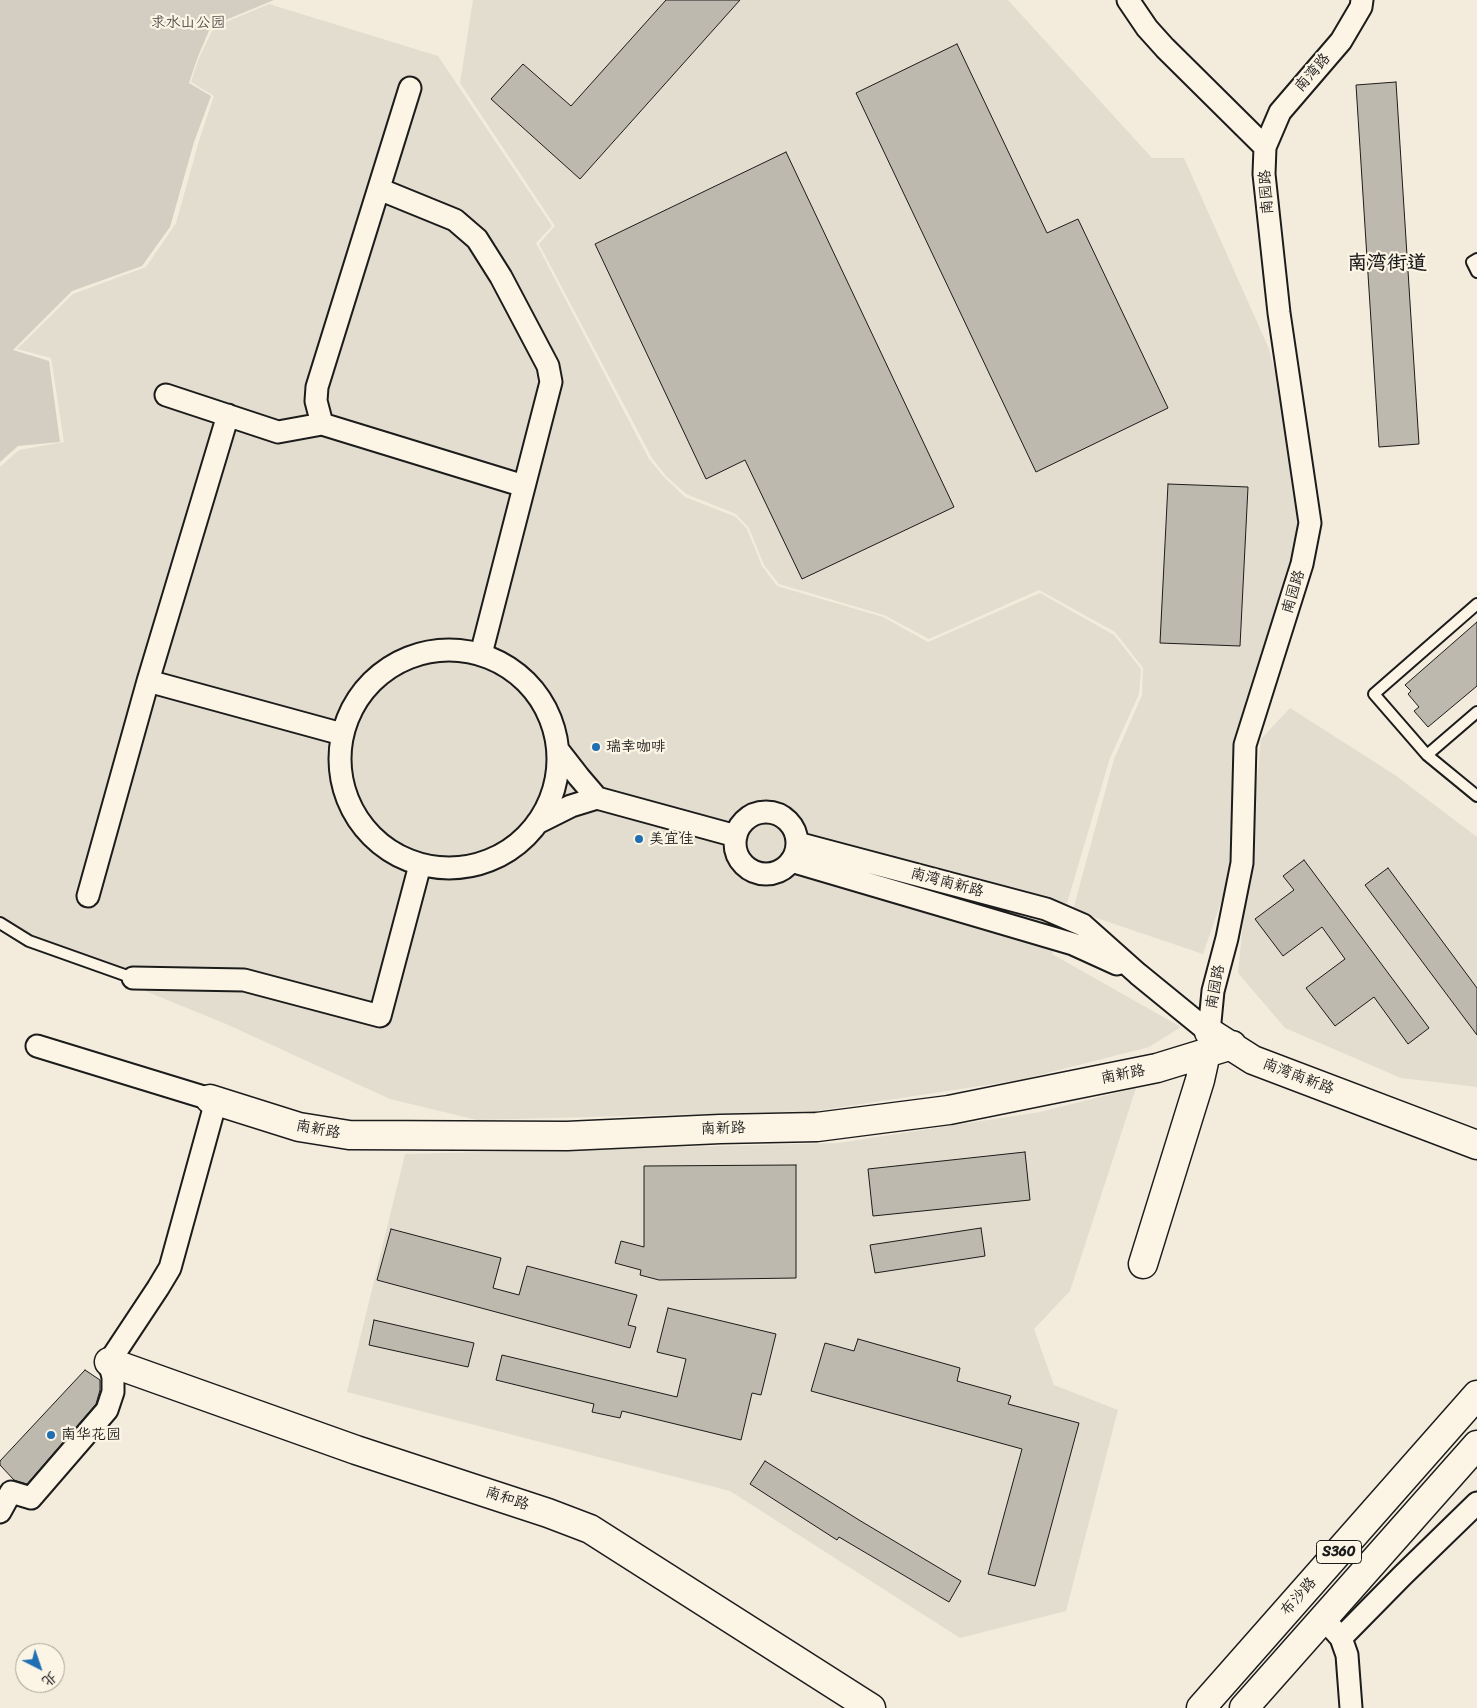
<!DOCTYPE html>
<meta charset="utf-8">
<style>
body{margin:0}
#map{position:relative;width:1477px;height:1708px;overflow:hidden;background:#f3ecdd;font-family:Sriracha,"LXGW WenKai TC",sans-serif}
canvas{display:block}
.north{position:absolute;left:15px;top:1643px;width:50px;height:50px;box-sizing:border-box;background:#fcf5e5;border:1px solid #a29e95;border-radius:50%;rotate:139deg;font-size:14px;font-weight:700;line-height:20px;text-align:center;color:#1c1c1c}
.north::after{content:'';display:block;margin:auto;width:18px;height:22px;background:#1f6fb2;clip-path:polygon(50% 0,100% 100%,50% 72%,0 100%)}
</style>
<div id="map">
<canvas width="1477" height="1708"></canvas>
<div class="north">北</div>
</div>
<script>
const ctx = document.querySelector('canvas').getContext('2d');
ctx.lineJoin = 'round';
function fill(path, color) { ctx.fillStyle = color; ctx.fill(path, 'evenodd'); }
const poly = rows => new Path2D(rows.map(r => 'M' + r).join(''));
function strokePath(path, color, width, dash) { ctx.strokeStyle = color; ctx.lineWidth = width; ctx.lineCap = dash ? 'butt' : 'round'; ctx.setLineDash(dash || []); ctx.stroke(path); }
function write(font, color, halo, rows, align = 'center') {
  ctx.font = font + ' Sriracha,"LXGW WenKai TC",sans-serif'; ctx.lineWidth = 4.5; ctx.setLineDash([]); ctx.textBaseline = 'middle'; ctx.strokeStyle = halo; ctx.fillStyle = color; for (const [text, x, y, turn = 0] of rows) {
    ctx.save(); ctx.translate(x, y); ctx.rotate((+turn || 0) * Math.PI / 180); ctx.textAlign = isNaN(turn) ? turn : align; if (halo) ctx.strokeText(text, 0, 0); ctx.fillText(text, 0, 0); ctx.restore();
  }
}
const built = poly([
 [473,0,1008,0,1152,158,1184,158,1269,349,1286,414,1302,522,1238,745,1234,865,1203,954,1073,910,1114,759,1142,695,1143,668,1115,632,1039,590,929,639,884,615,779,584,764,565,749,528,736,514,686,494,666,476,652,458,539,244,555,226,460,83],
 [269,4,438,56,552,226,536,243,649,459,664,477,685,497,736,517,747,529,762,566,777,586,883,617,928,642,1040,593,1114,635,1141,669,1139,694,1110,758,1052,954,1181,1027,1149,1047,1020,1080,816,1111,477,1120,390,1099,226,1024,116,979,27,947,0,930,0,467,19,450,64,442,51,358,17,349,73,294,146,267,176,223,199,141,214,96,191,82,198,60,214,27],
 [1290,708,1395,775,1477,837,1477,1087,1401,1078,1285,1028,1238,973,1261,739],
 [1136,1088,1070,1291,1034,1329,1054,1385,1118,1410,1066,1611,960,1638,730,1491,347,1392,405,1154,838,1143,1040,1112]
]);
const green = poly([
 [0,0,274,0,211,26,197,59,189,83,211,96,194,142,170,227,142,266,72,291,13,350,49,361,60,442,18,446,0,462]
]);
const building = poly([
 [666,0,740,0,580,179,491,99,523,64,571,106,666,0],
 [957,44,1047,233,1078,219,1168,408,1036,472,856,93,957,44],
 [1396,82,1419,444,1379,447,1356,85,1396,82],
 [786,152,954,507,802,579,745,460,706,479,595,244,786,152],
 [1168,484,1248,487,1240,646,1160,643,1168,484],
 [1477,622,1477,686,1428,727,1414,711,1419,707,1408,694,1411,691,1405,685,1477,622],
 [1304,860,1429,1028,1408,1044,1374,997,1335,1026,1306,988,1345,959,1322,927,1283,956,1255,919,1294,890,1283,876,1304,860],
 [1388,868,1477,988,1477,1035,1365,885,1388,868],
 [1025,1152,1030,1200,873,1216,868,1169,1025,1152],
 [796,1165,796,1278,659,1280,640,1275,641,1270,615,1263,621,1241,644,1247,644,1166,796,1165],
 [981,1228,985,1256,875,1273,870,1245,981,1228],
 [391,1229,501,1258,493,1288,519,1295,527,1266,637,1295,628,1325,636,1327,630,1348,377,1280,391,1229],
 [668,1308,776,1334,761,1395,752,1393,741,1440,622,1411,620,1418,592,1412,594,1404,496,1380,502,1355,677,1397,686,1359,657,1352,668,1308],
 [374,1320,474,1343,468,1367,369,1345,374,1320],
 [858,1339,960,1368,957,1381,1011,1396,1008,1404,1079,1423,1035,1586,988,1574,1022,1449,811,1391,825,1343,854,1351,858,1339],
 [85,1370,100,1380,100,1390,96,1404,27,1484,14,1480,0,1465,0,1461,85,1370],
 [765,1461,859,1520,961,1581,949,1602,839,1537,837,1540,750,1484,765,1461]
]);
const lane = poly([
 [1477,259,1472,262,1477,272],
 [1477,604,1374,694,1427,755,1477,796],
 [1427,755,1477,712],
 [0,923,29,941,133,978]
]);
const street = poly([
 [1128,0,1147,28,1165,48,1265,147],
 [379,189,455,220,477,239,501,277,548,366,551,382,481,654],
 [166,395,278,432,322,424,524,486],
 [322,424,316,401,317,387,410,88],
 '340 759a109 109 0 1 1 218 0a109 109 0 1 1-218 0Z',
 [148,681,342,734],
 [558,750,579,777,597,798,736,836],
 '735 843a31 31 0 1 1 62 0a31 31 0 1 1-62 0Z',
 [537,823,571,806,597,798],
 [797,843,1046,909,1083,925,1138,974,1209,1032],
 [791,861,1073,944,1117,964],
 [88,896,148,681,228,415],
 [133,978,244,980,380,1016,420,865],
 [1209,1032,1213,991,1227,938,1242,863,1245,745,1302,564,1310,523,1279,313,1264,174,1265,147,1280,112,1341,41,1361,7,1362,0],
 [37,1046,210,1099],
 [0,1512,11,1492,31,1498,107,1410,113,1392,113,1377,109,1362,158,1288,170,1268,216,1101],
 [1332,1628,1341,1638,1347,1655,1351,1708],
 [1341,1638,1403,1575,1477,1503]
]);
const secondary = poly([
 [1209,1032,1253,1060,1477,1145],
 [210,1099,299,1127,349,1135,567,1136,720,1129,817,1127,949,1110,1157,1068,1232,1045],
 [1143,1264,1200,1080,1206,1053],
 [109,1362,356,1450,548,1513,590,1529,871,1708]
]);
const primary = poly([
 [1201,1708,1477,1395],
 [1244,1708,1477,1445]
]);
const markers = [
 [596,747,5,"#1f6fb2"],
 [639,839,5,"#1f6fb2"],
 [51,1435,5,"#1f6fb2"]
];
const shields = [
 [1339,1552,45]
];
const shieldNames = [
 ["S360",1339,1552]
];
const parkNames = [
 ["求水山公园",188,23]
];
const streetNames = [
 ["南湾路",1313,73,-49],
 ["南园路",1267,192,-94],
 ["南园路",1294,592,-73],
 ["南湾南新路",947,883,15],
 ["南园路",1216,987,-79],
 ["南新路",1123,1075,-11],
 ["南湾南新路",1298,1077,21],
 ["南新路",723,1129,-2],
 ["南新路",318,1130,11],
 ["南和路",507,1499,18],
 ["布沙路",1299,1597,-49]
];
const poiNames = [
 ["瑞幸咖啡",606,747],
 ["美宜佳",649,839],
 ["南华花园",61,1435]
];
const districtNames = [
 ["南湾街道",1387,264]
];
fill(built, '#e3ddcf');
fill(green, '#d3cec1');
fill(building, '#beb9ae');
strokePath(building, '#1c1c1c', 1);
strokePath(lane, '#1c1c1c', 14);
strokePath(street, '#1c1c1c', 25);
strokePath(secondary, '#1c1c1c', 31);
strokePath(primary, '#1c1c1c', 31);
strokePath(lane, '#fcf5e5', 10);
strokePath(street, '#fcf5e5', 21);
strokePath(secondary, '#fcf5e5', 28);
strokePath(primary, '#fcf5e5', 28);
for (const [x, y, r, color] of markers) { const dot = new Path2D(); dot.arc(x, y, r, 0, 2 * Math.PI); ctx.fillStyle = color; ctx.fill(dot); strokePath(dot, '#fcf5e5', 2); }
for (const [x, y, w] of shields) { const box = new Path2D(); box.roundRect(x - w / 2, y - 11.5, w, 23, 4); ctx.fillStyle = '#fcf5e5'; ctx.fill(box); strokePath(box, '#1c1c1c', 1); }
write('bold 14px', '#1c1c1c', null, shieldNames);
write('15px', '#53514e', '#fcf5e5', parkNames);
write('15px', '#1c1c1c', '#fcf5e5', streetNames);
write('15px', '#1c1c1c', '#fcf5e5', poiNames, 'left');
write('bold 20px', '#1c1c1c', '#fcf5e5', districtNames);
</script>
